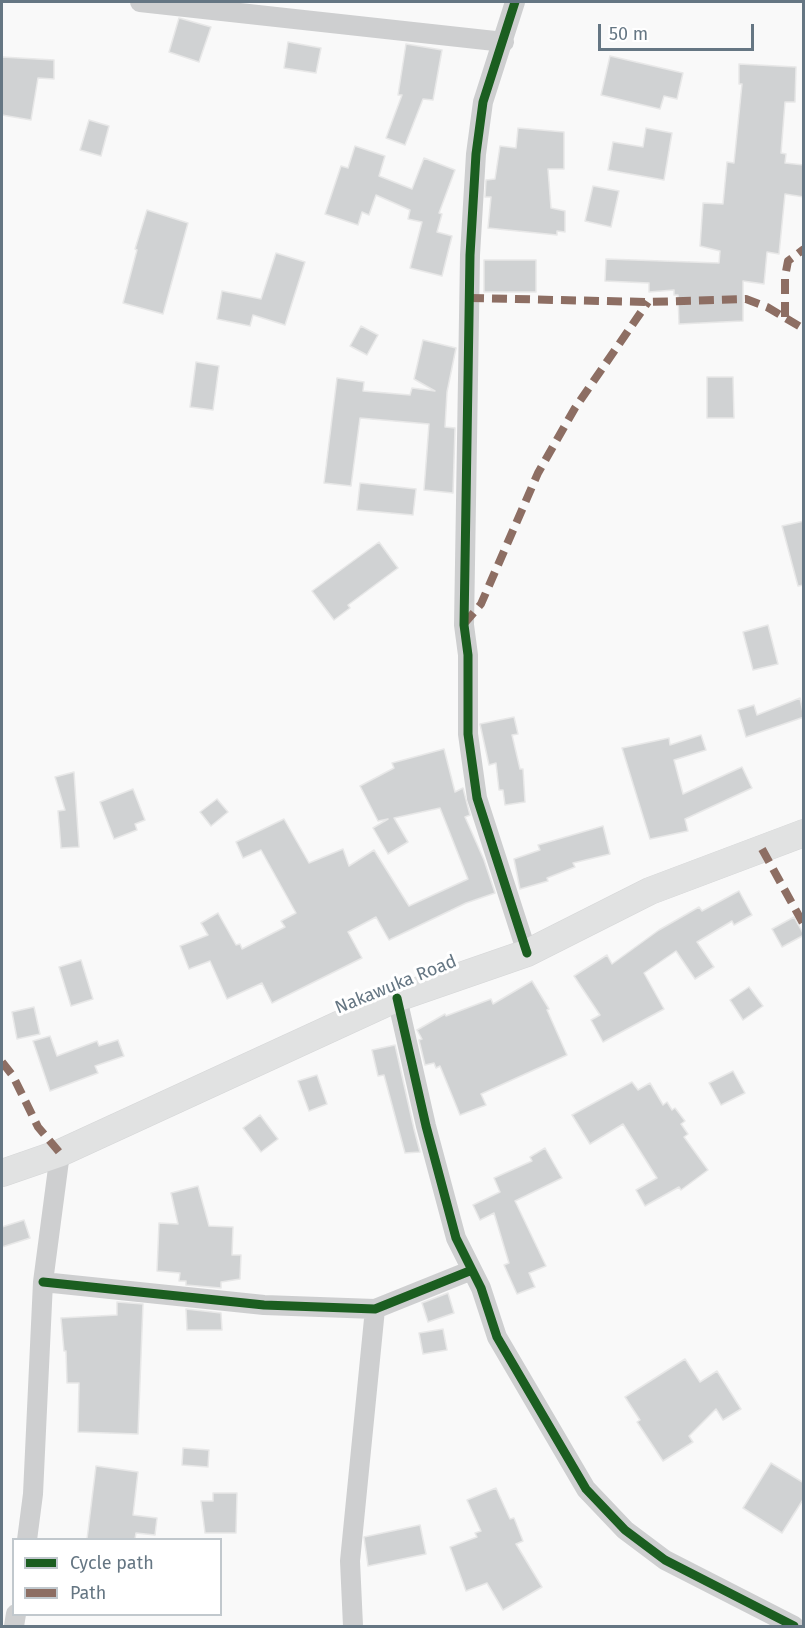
<!DOCTYPE html>
<style>
body{margin:0}
#map{position:relative;width:805px;height:1628px;overflow:hidden;background:#f9f9f9;font-family:"Fira Sans",sans-serif}
canvas{display:block}
.frame{position:absolute;inset:0;border:3px solid #657683;pointer-events:none}
.legend{position:absolute;left:12px;top:1538px;width:210px;height:78px;box-sizing:border-box;background:#fff;border:2px solid #c1c8cd;margin:0;padding:8px 10px;list-style:none;font-size:18px;color:#657683}
.legend li{display:flex;align-items:center;gap:12px;height:30px}
.legend b{width:30px;border:2px solid #c1c8cd}
.scale{position:absolute;left:598px;top:24px;width:156px;height:27px;box-sizing:border-box;border:3px solid #657683;border-top:0;padding-left:8px;font-size:18px;line-height:21px;white-space:nowrap;color:#657683;-webkit-text-stroke:4px #fff;paint-order:stroke}
</style>
<div id="map">
<canvas width="805" height="1628"></canvas>
<div class="frame"></div>
<ul class="legend">
<li><b style="height:8px;background:#1b5e20"></b>Cycle path</li>
<li><b style="height:8px;background:#8d6e63"></b>Path</li>
</ul>
<div class="scale">50 m</div>
</div>
<script>
const ctx = document.querySelector('canvas').getContext('2d');
ctx.lineJoin = 'round';
function fill(path, color) { ctx.fillStyle = color; ctx.fill(path, 'evenodd'); }
const poly = rows => new Path2D(rows.map(r => 'M' + r).join(''));
function strokePath(path, color, width, dash) { ctx.strokeStyle = color; ctx.lineWidth = width; ctx.lineCap = dash ? 'butt' : 'round'; ctx.setLineDash(dash || []); ctx.stroke(path); }
function write(font, color, halo, rows, align = 'center') {
  ctx.font = font + ' "Fira Sans",sans-serif'; ctx.lineWidth = 6; ctx.setLineDash([]); ctx.textBaseline = 'middle'; ctx.strokeStyle = halo; ctx.fillStyle = color; for (const [text, x, y, turn = 0] of rows) {
    ctx.save(); ctx.translate(x, y); ctx.rotate((+turn || 0) * Math.PI / 180); ctx.textAlign = isNaN(turn) ? turn : align; if (halo) ctx.strokeText(text, 0, 0); ctx.fillText(text, 0, 0); ctx.restore();
  }
}
const building = poly([
 [179,18,211,27,199,62,169,52,179,18],
 [288,42,321,48,316,73,284,68,288,42],
 [406,44,442,50,433,100,423,99,405,145,386,138,402,95,398,95,406,44],
 [610,56,683,73,677,99,664,96,660,109,601,95,610,56],
 [2,57,54,60,54,79,38,78,31,120,2,115,2,57],
 [739,64,796,67,795,102,785,102,781,153,786,154,785,163,804,165,804,197,785,194,779,254,767,252,764,284,743,281,743,321,679,324,678,295,674,295,674,290,649,292,649,283,605,281,606,259,719,263,720,251,700,246,703,203,723,204,727,162,734,163,742,84,739,84,739,64],
 [89,120,109,126,101,156,80,150,89,120],
 [518,128,564,132,564,169,548,169,551,208,565,211,565,232,557,231,557,235,488,228,491,197,485,197,486,180,495,179,500,146,516,148,518,128],
 [646,128,672,133,664,180,608,170,613,142,643,147,646,128],
 [355,146,385,156,379,176,412,189,424,158,455,170,439,213,442,214,437,232,452,236,442,276,410,268,422,222,408,219,410,210,376,195,369,215,362,212,358,225,325,214,341,166,348,168,355,146],
 [593,186,619,191,611,227,585,221,593,186],
 [147,210,188,223,163,314,123,303,137,250,135,249,147,210],
 [276,253,305,262,285,325,253,315,250,326,217,319,222,291,261,299,276,253],
 [484,260,536,260,536,292,484,292,484,260],
 [361,326,378,335,367,355,350,346,361,326],
 [423,340,456,348,447,392,445,427,455,428,453,493,424,490,429,424,360,418,351,486,324,483,337,378,364,382,363,391,410,395,412,388,435,391,414,379,423,340],
 [196,362,219,366,213,410,190,407,196,362],
 [707,377,733,377,734,418,707,418,707,377],
 [360,483,416,489,413,515,357,510,360,483],
 [804,521,804,585,798,586,782,526,804,521],
 [379,542,398,568,348,605,350,608,334,620,312,591,379,542],
 [768,625,778,664,753,670,743,632,768,625],
 [800,698,804,717,746,737,738,710,754,705,757,715,800,698],
 [514,717,518,734,512,735,520,769,523,769,525,802,505,805,503,790,499,790,496,763,489,765,480,724,514,717],
 [701,735,706,750,674,760,683,794,742,767,752,788,685,819,688,831,650,839,622,748,669,738,670,745,701,735],
 [444,749,455,792,463,788,470,815,465,817,484,860,495,893,466,903,389,940,376,917,348,932,362,958,272,1003,262,983,227,999,210,961,189,969,180,946,208,935,201,923,218,913,236,945,240,944,242,949,285,927,281,921,296,913,261,850,243,858,236,842,284,819,309,863,343,849,349,866,374,850,409,906,468,879,440,808,394,818,408,842,388,854,373,828,388,819,378,821,360,786,394,768,392,763,444,749],
 [74,772,79,847,61,848,58,811,65,810,55,777,74,772],
 [133,789,145,820,135,824,137,830,114,839,100,802,133,789],
 [217,799,228,812,211,826,200,812,217,799],
 [603,826,610,854,573,863,575,867,547,878,548,881,520,889,514,859,540,850,538,845,603,826],
 [739,891,752,915,734,925,732,921,697,942,714,967,695,979,676,951,644,973,664,1009,603,1042,591,1020,600,1015,574,976,607,955,612,964,659,930,699,907,702,911,739,891],
 [794,917,804,935,782,947,772,929,794,917],
 [81,960,93,999,71,1006,59,967,81,960],
 [532,981,549,1009,547,1010,567,1055,481,1094,486,1105,460,1115,440,1066,436,1068,434,1063,425,1065,419,1040,422,1039,417,1030,445,1014,446,1016,491,999,493,1004,532,981],
 [749,987,763,1006,743,1020,730,1000,749,987],
 [34,1007,40,1034,17,1039,12,1012,34,1007],
 [50,1036,57,1056,97,1041,99,1046,118,1040,124,1056,95,1066,98,1073,50,1091,33,1041,50,1036],
 [395,1045,414,1129,420,1152,405,1153,384,1075,378,1076,372,1050,395,1045],
 [733,1071,745,1093,721,1105,709,1083,733,1071],
 [317,1075,327,1104,309,1111,298,1081,317,1075],
 [632,1082,638,1090,650,1083,663,1105,667,1102,672,1110,675,1108,685,1121,681,1124,688,1134,684,1137,708,1170,681,1190,679,1187,645,1206,636,1190,657,1178,623,1124,590,1144,572,1115,632,1082],
 [260,1115,278,1139,261,1152,243,1128,260,1115],
 [545,1148,562,1178,515,1201,546,1266,529,1273,535,1287,517,1294,504,1265,509,1263,494,1213,480,1220,473,1205,500,1192,494,1178,532,1161,530,1157,545,1148],
 [198,1186,209,1226,233,1227,232,1255,241,1255,240,1279,221,1282,221,1288,186,1285,186,1281,179,1281,180,1273,157,1271,159,1223,178,1224,171,1193,198,1186],
 [24,1220,30,1238,2,1247,2,1227,24,1220],
 [448,1293,454,1313,428,1322,422,1303,448,1293],
 [117,1302,143,1304,138,1434,78,1432,79,1383,67,1383,66,1351,64,1351,61,1318,117,1315,117,1302],
 [186,1309,221,1313,222,1330,187,1330,186,1309],
 [443,1329,447,1350,423,1354,419,1333,443,1329],
 [685,1359,700,1382,717,1371,741,1409,723,1420,716,1409,689,1436,693,1442,663,1461,637,1422,640,1420,625,1397,685,1359],
 [183,1448,209,1450,208,1467,182,1465,183,1448],
 [771,1463,804,1483,804,1498,782,1533,743,1508,771,1463],
 [96,1466,138,1472,133,1515,157,1518,155,1535,136,1533,135,1539,87,1539,96,1466],
 [496,1488,510,1519,514,1518,523,1541,516,1544,542,1587,503,1610,487,1583,466,1591,450,1547,477,1537,475,1533,481,1531,467,1500,496,1488],
 [213,1493,237,1493,236,1533,205,1533,201,1501,213,1501,213,1493],
 [420,1525,426,1554,368,1566,364,1537,420,1525]
]);
const street = poly([
 [140,2,504,42],
 [515,2,483,102,476,154,470,255,464,625,468,655,468,734,477,798,527,953],
 [397,998,426,1126,456,1238,481,1288,497,1337,586,1489,625,1530,665,1560,794,1626],
 [43,1282,264,1305,375,1309,472,1270],
 [27,1540,33,1494,43,1282,60,1153],
 [14,1626,16,1614],
 [353,1626,350,1561,375,1309]
]);
const secondary = poly([
 [2,1173,60,1153,397,998,527,953,650,891,804,833]
]);
const quiet = poly([
 [469,298,648,302,746,299,767,307,804,329],
 [785,317,785,277,788,261,804,249],
 [464,624,481,604,538,473,575,408,648,302],
 [762,849,804,925],
 [2,1062,13,1076,38,1127,60,1153]
]);
const cycleway = poly([
 [515,2,483,102,476,154,470,255,464,625,468,655,468,734,477,798,527,953],
 [397,998,426,1126,456,1238,481,1288,497,1337,586,1489,625,1530,665,1560,794,1626],
 [43,1282,264,1305,375,1309,472,1270]
]);
const streetNames = [
 ["Nakawuka Road",396,985,-22]
];
fill(building, '#d0d2d3');
strokePath(building, '#e8e8e8', 1.5);
strokePath(secondary, '#d5d6d7', 28);
strokePath(street, '#cecfd0', 20);
strokePath(secondary, '#e1e2e2', 27);
strokePath(quiet, '#8d6e63', 8, [15, 8]);
strokePath(cycleway, '#1b5e20', 9);
write('18px', '#657683', '#fff', streetNames);
</script>
